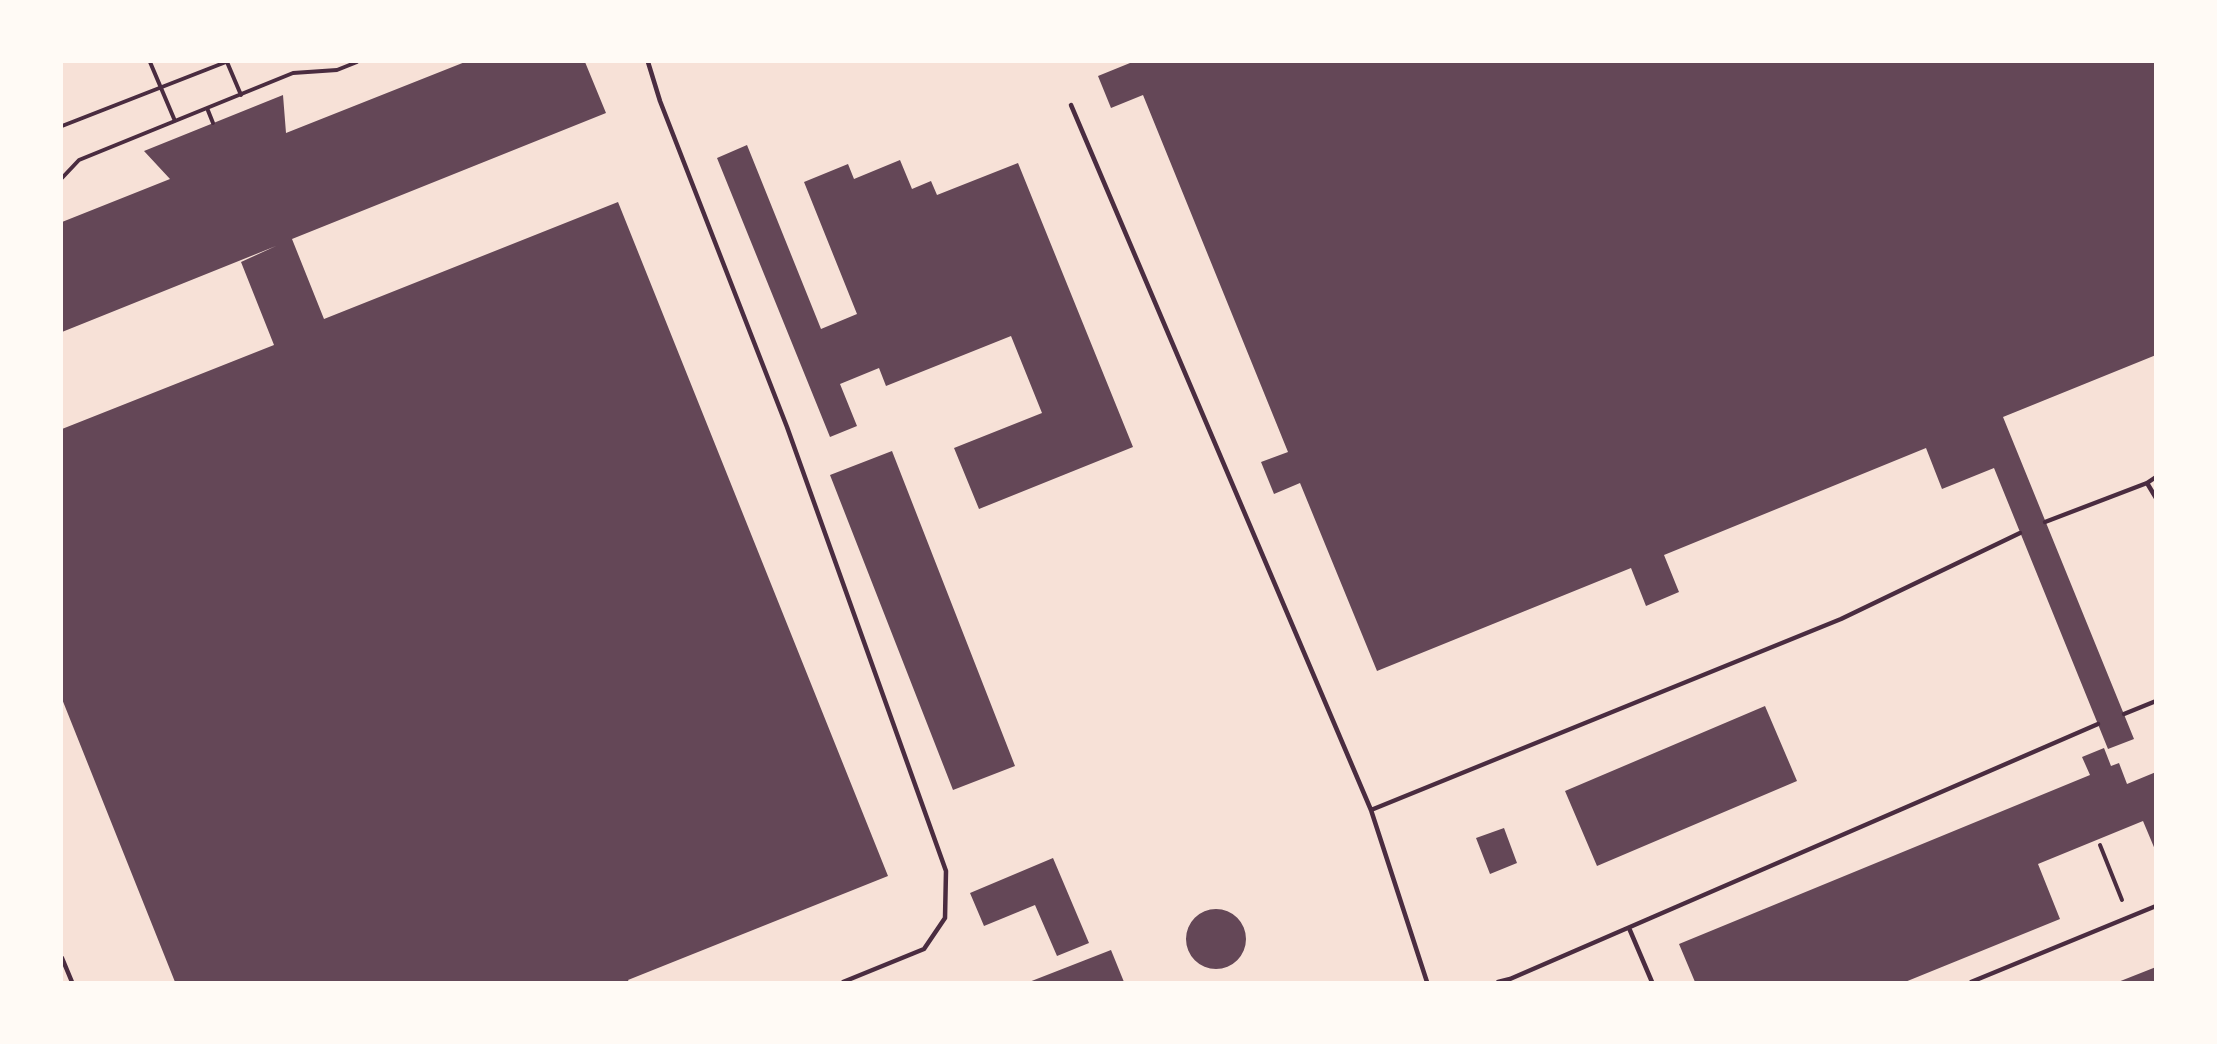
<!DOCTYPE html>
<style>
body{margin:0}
#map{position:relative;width:2217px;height:1044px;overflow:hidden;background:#f7e1d7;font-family:"Exo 2",sans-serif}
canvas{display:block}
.frame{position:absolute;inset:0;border:63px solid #fffaf5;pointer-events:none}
</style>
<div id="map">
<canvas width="2217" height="1044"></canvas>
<div class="frame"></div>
</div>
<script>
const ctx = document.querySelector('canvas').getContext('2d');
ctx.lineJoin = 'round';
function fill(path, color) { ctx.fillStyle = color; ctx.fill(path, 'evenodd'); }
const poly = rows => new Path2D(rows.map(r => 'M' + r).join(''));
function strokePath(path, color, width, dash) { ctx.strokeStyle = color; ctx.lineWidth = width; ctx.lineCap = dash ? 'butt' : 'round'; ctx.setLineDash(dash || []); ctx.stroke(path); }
const building = poly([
 [465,62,585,62,606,113,292,239,324,319,618,202,888,876,628,980,629,982,175,982,62,699,62,429,274,345,241,262,276,246,62,332,62,222,170,179,144,151,283,95,286,133],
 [1129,62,2156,62,2156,355,2003,417,2134,739,2108,749,1994,468,1942,489,1926,448,1664,555,1679,592,1646,606,1631,568,1377,671,1300,483,1274,494,1261,462,1288,452,1143,95,1111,108,1098,76,1130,63],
 [747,145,821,329,857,314,804,182,848,164,854,179,900,160,912,189,931,181,937,195,1018,163,1133,447,979,509,954,448,1042,413,1011,336,886,386,879,368,840,384,857,426,830,437,717,158],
 [892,451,1015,766,953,790,830,475],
 [1765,706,1797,781,1597,866,1565,791],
 [2104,748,2111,766,2119,763,2127,784,2156,772,2156,852,2143,821,2038,864,2060,919,1905,982,1695,982,1679,944,2090,775,2082,757],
 [1504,828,1517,863,1490,874,1476,838],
 [1053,858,1089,943,1057,956,1035,905,984,926,970,893],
 '1186 939a30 30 0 1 1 60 0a30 30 0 1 1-60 0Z',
 [1111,950,1124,982,1029,982],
 [2156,967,2156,982,2118,982]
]);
const path = poly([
 [150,62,175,121],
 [227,62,241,95],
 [207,108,213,123],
 [62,126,226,62],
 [62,178,79,160,293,73,337,70,357,62],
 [2100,845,2122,900]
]);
const service = poly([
 [648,62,660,101,787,427,946,871,945,918,924,949,843,982],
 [1071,105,1371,810],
 [2147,483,2156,498],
 [2045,522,2147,483,2156,477],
 [2124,714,2156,701],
 [1629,928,1652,982],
 [62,958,72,982],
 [1427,982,1371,810,1841,619,2020,533],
 [1498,982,1510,979,2098,724],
 [1971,982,2156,906]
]);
fill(building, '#644757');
strokePath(path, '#4a2c40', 4);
strokePath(service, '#4a2c40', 4.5);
</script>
